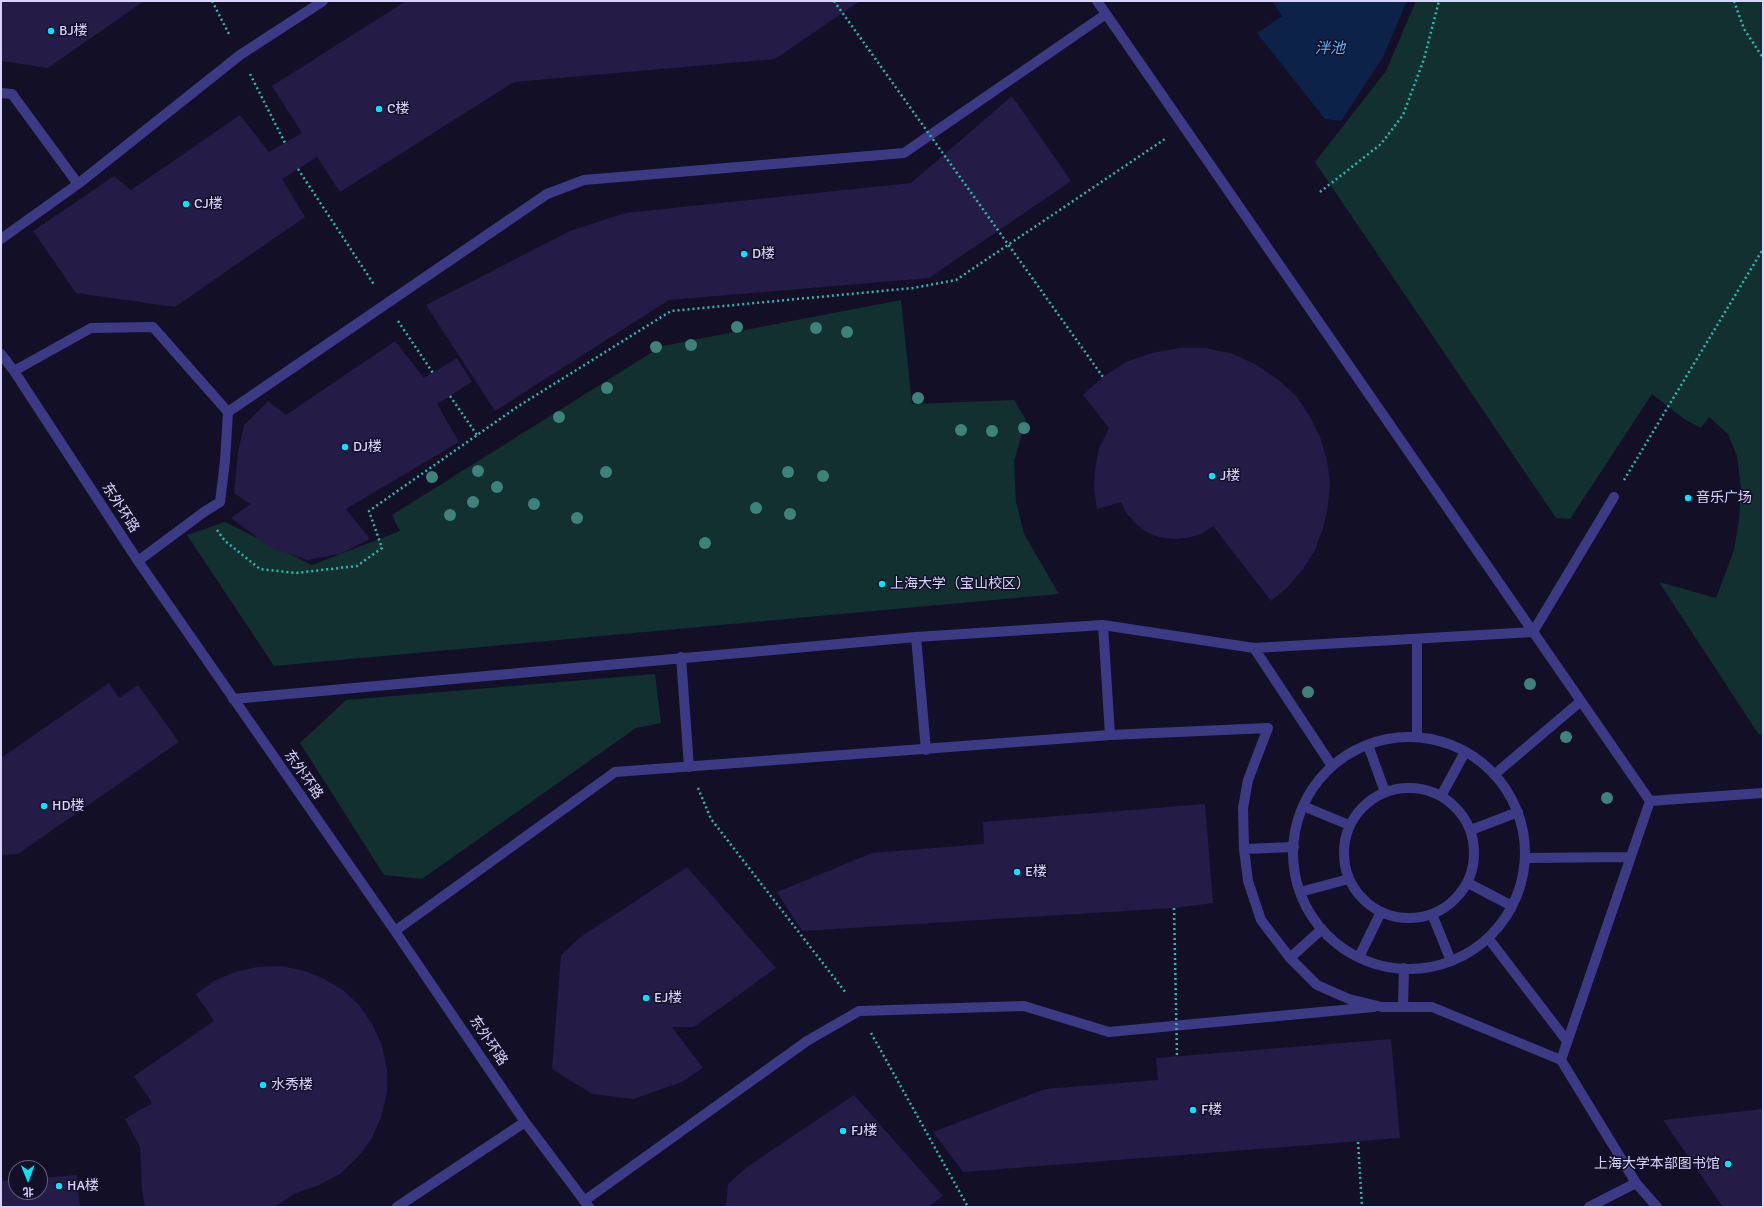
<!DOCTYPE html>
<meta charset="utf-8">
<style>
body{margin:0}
#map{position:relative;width:1764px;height:1208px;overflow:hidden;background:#130f26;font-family:Signika,"Noto Sans SC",sans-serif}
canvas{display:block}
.frame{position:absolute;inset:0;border:2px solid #d9d4ff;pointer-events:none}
.north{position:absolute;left:8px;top:1160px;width:40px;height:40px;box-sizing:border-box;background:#130f26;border:1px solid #625e7d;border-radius:50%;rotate:179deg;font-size:11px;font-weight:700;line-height:16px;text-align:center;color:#d9d4ff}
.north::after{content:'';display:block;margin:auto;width:14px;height:18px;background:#00e5ff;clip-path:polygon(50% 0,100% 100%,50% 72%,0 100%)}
</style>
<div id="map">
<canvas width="1764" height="1208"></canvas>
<div class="frame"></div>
<div class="north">北</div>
</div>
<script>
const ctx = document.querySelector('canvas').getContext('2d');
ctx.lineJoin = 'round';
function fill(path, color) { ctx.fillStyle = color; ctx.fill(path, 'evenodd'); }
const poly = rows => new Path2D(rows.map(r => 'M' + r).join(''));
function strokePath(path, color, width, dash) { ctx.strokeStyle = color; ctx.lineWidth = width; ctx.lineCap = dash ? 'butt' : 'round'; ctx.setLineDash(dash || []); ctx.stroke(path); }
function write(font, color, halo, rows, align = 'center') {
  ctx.font = font + ' Signika,"Noto Sans SC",sans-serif'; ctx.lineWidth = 3; ctx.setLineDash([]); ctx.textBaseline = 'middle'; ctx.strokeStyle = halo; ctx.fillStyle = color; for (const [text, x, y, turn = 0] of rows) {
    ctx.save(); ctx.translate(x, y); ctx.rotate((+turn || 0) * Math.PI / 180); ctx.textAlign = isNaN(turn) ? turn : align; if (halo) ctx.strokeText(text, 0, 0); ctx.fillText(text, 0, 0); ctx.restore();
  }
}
const green = poly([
 [1416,1,1763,1,1763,734,1759,735,1659,582,1716,598,1734,550,1739,520,1741,488,1737,456,1728,434,1709,417,1701,428,1684,419,1652,394,1570,519,1556,518,1315,162,1386,71],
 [901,300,912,404,1014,400,1026,420,1014,461,1016,502,1024,534,1059,594,274,666,187,535,225,522,312,565,400,531,392,515,662,346],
 [655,674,661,723,636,728,422,879,384,875,300,743,346,700]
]);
const water = poly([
 [1272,1,1407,1,1383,57,1341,121,1325,119,1257,33,1282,16]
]);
const building = poly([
 [1,1,144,1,48,68,1,61],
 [406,1,860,1,775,59,514,82,340,192,317,157,282,179,305,217,175,307,76,293,33,231,114,176,131,190,240,115,269,152,302,133,272,86],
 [1012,96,1071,181,929,278,669,300,495,411,426,305,570,231,625,213,911,183],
 [395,341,424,378,457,358,472,382,437,404,459,442,346,509,370,539,340,554,307,560,270,547,231,518,250,504,234,493,238,452,244,425,268,401,286,415],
 [1179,348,1206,348,1233,354,1257,365,1280,381,1297,397,1310,417,1320,437,1327,460,1330,483,1328,506,1323,528,1315,550,1303,569,1288,587,1271,601,1213,526,1201,534,1187,538,1173,539,1159,537,1146,532,1136,524,1127,514,1121,502,1097,509,1094,489,1095,469,1099,448,1109,428,1083,395,1103,377,1126,362,1152,353],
 [109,683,119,698,138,685,179,742,18,854,1,855,1,758],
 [1205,804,1213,903,1174,908,802,931,777,892,872,853,984,844,983,822],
 [687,867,776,968,694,1027,672,1027,703,1068,682,1082,633,1099,592,1094,552,1069,561,955,579,938],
 [280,966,302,970,323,978,343,990,359,1005,372,1024,382,1046,387,1069,387,1093,381,1117,372,1138,358,1157,340,1174,319,1185,296,1193,274,1207,145,1207,142,1190,140,1147,125,1119,152,1103,134,1076,214,1021,196,994,214,981,235,972,257,967],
 [1391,1039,1400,1138,963,1172,933,1132,1045,1089,1158,1080,1156,1058],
 [854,1095,943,1196,928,1207,726,1207,728,1184,747,1167],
 [1763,1109,1763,1207,1723,1207,1663,1120],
 [77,1175,80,1207,1,1207,1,1181,16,1180,16,1192,40,1192,40,1178]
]);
const path = poly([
 [212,1,230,36],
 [1734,1,1744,29,1763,58],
 [250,74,285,143],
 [298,169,375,286],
 [1320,192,1381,144,1403,115,1424,59,1439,1],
 [398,321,433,373],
 [450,396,477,435],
 [1624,480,1763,249],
 [217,530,225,541,260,569,296,573,357,566,382,548,369,511,517,407,671,311,913,288,956,280,1165,139],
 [698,788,711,819,846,993],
 [871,1033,968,1207],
 [1358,1142,1362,1207]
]);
const minor = poly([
 [1097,1,1650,801,1763,793],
 [1,93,12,94,78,184],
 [1,239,78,184,240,55,323,1],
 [1,354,14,371,138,561,395,931,525,1122,589,1207],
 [14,371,91,328,153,327,228,412,225,461,220,502,204,512,138,561],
 [228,412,547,194,584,180,904,153,1106,14],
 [1103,625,1254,648,1533,632,1614,497],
 [916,637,926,750],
 [1254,648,1332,766],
 [681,657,689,767],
 [233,699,916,637,1103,625,1110,735],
 [1417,737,1417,639],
 '1293 853a116 116 0 1 1 232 0a116 116 0 1 1-232 0Z',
 [1368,745,1385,792],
 [1495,774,1581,701],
 '1344 853a65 65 0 1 1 130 0a65 65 0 1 1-130 0Z',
 [1441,796,1465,752],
 [1303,806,1349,825],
 [1471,830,1518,812],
 [1244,849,1294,847],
 [1526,858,1630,857],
 [1468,883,1512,906],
 [1300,892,1349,879],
 [1432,914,1451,961],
 [395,931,615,772,1110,735,1268,728,1248,780,1243,808,1244,849,1248,881,1261,920,1290,958,1317,985,1349,999,1382,1007,1432,1007,1561,1060,1636,1183,1657,1207],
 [1488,938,1567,1041],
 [1359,957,1381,912],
 [1290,958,1322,929],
 [1403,1007,1404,968],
 [1561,1060,1650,801],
 [584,1201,807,1041,859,1011,1024,1006,1109,1032,1374,1007],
 [397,1207,525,1122],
 [1589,1207,1636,1183]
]);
const pathBridge = poly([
 [834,1,1103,377],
 [1174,908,1177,1056]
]);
const trees = [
 [737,327],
 [816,328],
 [847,332],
 [691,345],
 [656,347],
 [607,388],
 [918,398],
 [559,417],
 [1024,428],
 [961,430],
 [992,431],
 [478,471],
 [606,472],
 [788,472],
 [823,476],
 [432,477],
 [497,487],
 [473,502],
 [534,504],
 [756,508],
 [790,514],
 [450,515],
 [577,518],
 [705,543],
 [1530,684],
 [1308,692],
 [1566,737],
 [1607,798]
];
const markers = [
 [51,31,4,"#00e5ff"],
 [379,109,4,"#00e5ff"],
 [186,204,4,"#00e5ff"],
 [744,254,4,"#00e5ff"],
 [345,447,4,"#00e5ff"],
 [1212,476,4,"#00e5ff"],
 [1688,498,4,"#00e5ff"],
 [882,584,4,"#00e5ff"],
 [44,806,4,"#00e5ff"],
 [1017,872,4,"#00e5ff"],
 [646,998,4,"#00e5ff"],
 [263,1085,4,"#00e5ff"],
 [1193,1110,4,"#00e5ff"],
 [843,1131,4,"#00e5ff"],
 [1728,1164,4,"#00e5ff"],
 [59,1186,4,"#00e5ff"]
];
const poiNames = [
 ["BJ楼",59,31],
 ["C楼",387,109],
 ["CJ楼",194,204],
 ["D楼",752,254],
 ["DJ楼",353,447],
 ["J楼",1220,476],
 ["音乐广场",1696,498],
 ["上海大学（宝山校区）",890,584],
 ["HD楼",52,806],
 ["E楼",1025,872],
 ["EJ楼",654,998],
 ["水秀楼",271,1085],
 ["F楼",1201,1110],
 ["FJ楼",851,1131],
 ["上海大学本部图书馆",1720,1164,"right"],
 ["HA楼",67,1186]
];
const streetNames = [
 ["东外环路",120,508,57],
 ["东外环路",303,775,55],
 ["东外环路",488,1041,56]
];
const waterNames = [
 ["泮池",1330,49]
];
fill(green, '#12302f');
fill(water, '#0c2248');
fill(building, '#241b47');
strokePath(path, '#2fb8b0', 2.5, [2, 3]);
strokePath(minor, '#3d3a85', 10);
strokePath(pathBridge, '#2fb8b0', 2.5, [2, 3]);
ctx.fillStyle = '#3d827b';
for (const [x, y] of trees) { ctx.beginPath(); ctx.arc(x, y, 6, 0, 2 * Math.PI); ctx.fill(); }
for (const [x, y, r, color] of markers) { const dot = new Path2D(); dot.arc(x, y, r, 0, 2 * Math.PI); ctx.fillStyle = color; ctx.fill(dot); strokePath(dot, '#130f26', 1.5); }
write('14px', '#d9d4ff', '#130f26', poiNames, 'left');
write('14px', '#d9d4ff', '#130f26', streetNames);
write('italic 15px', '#62b6ff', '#130f26', waterNames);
</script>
